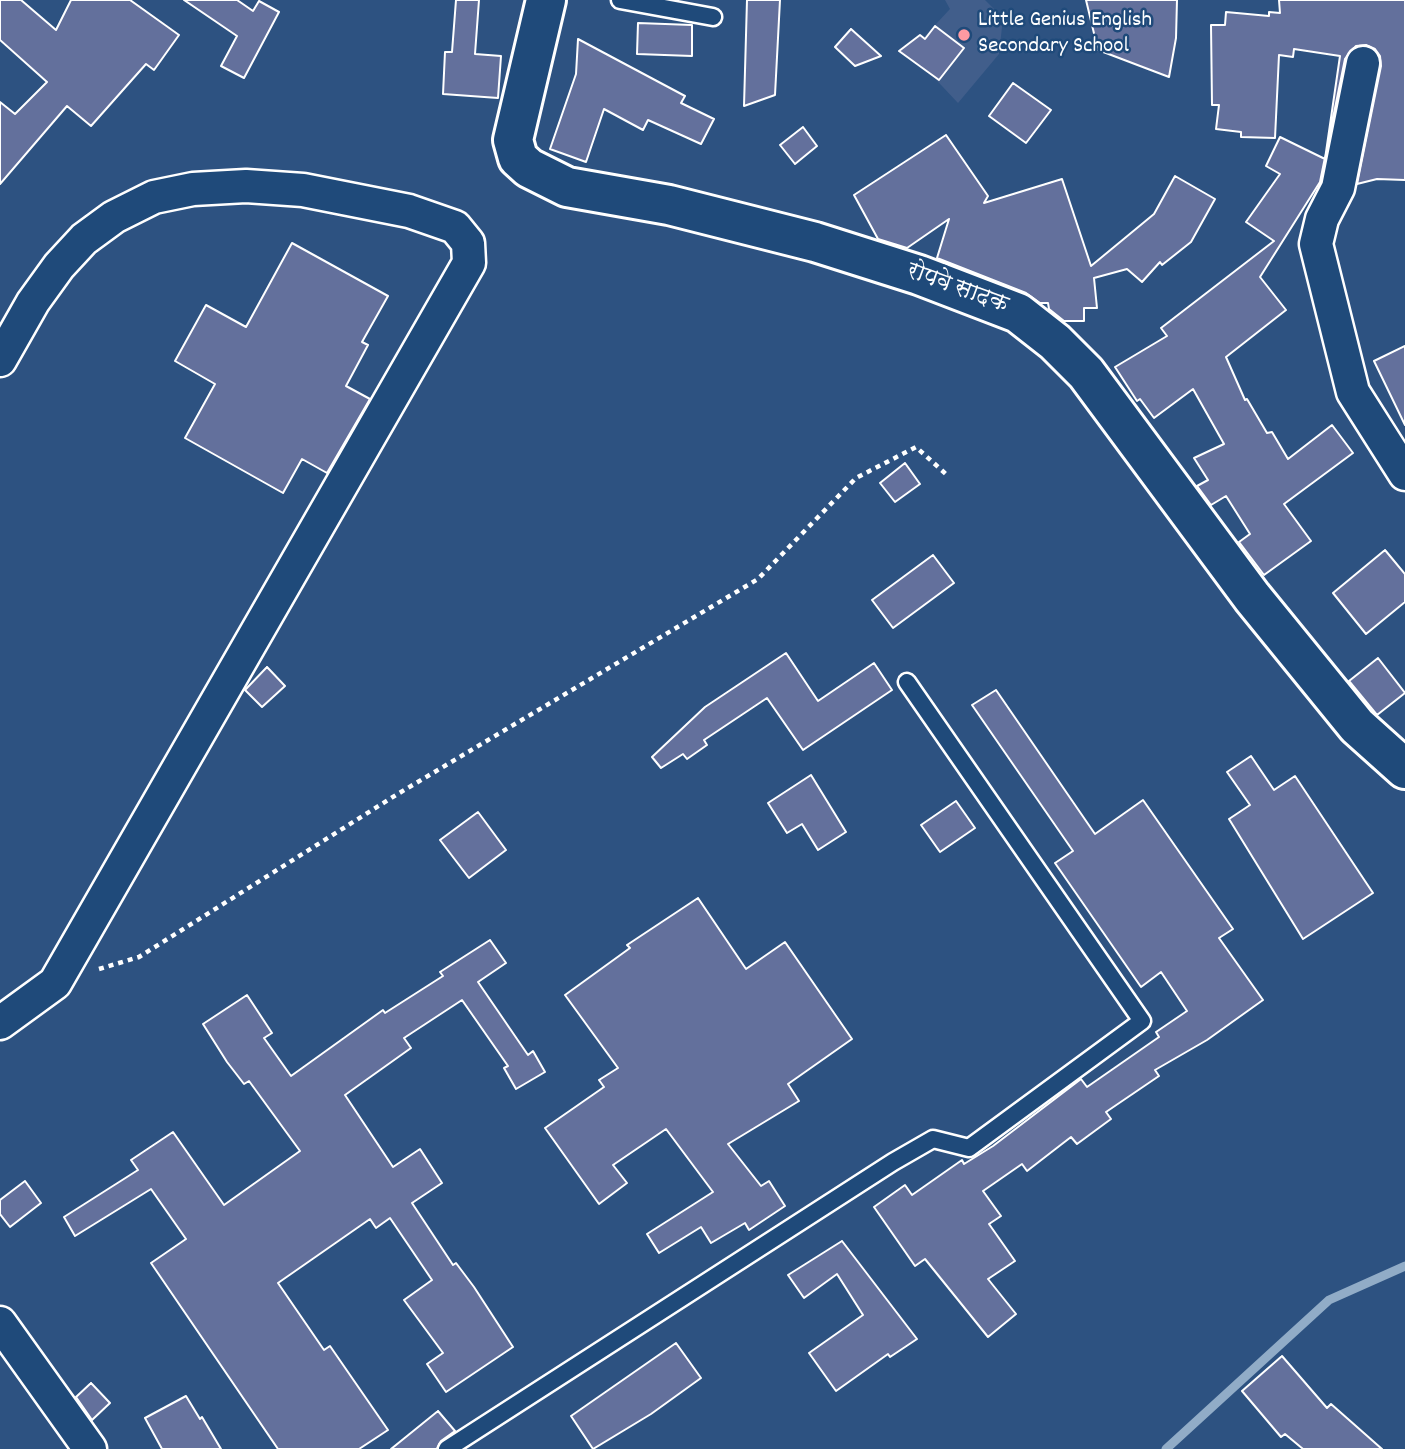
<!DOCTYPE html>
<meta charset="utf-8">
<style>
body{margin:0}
canvas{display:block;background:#2d5281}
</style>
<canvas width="1405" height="1449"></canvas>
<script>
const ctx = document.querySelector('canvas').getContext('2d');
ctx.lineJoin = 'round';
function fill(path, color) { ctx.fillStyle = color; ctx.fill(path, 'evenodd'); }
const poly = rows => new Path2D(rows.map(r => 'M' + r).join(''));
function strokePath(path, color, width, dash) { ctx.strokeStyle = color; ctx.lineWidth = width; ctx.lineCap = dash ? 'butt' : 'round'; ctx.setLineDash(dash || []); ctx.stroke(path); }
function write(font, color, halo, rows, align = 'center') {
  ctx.font = font + ' Dekko,"Playpen Sans Deva",sans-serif'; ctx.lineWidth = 5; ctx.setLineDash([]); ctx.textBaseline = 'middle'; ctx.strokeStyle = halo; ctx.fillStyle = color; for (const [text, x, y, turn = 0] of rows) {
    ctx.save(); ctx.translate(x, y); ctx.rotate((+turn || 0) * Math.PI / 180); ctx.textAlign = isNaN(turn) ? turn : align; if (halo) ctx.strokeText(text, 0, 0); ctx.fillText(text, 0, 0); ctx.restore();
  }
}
const built = poly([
 [945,0,985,0,1003,18,999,54,958,103,910,52,950,9]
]);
const stream = poly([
 [1166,1449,1329,1300,1405,1266]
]);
const building = poly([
 [0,0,21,0,56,30,71,0,130,0,179,35,154,70,146,64,91,126,67,106,0,184,0,102,15,114,47,82,0,40,0,0],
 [184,0,237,0,253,11,259,1,279,12,244,78,221,66,237,36,184,0],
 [456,0,479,0,475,54,501,56,498,98,443,94,445,52,452,52,456,0],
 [747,0,780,0,775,95,744,106,747,0],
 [1086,0,1177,0,1176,38,1169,77,1098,50,1086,0],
 [1279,0,1405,0,1405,180,1377,179,1357,184,1381,66,1380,56,1375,49,1366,45,1356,46,1345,59,1320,182,1260,277,1286,310,1226,357,1245,400,1247,399,1267,433,1272,432,1288,459,1332,425,1353,453,1284,504,1311,541,1264,575,1239,542,1250,534,1226,496,1211,505,1197,486,1208,480,1194,458,1224,444,1193,389,1154,418,1140,399,1137,401,1115,367,1167,336,1161,328,1274,241,1246,222,1280,174,1266,166,1280,137,1325,159,1340,56,1294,49,1293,57,1279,55,1275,138,1241,137,1241,132,1216,129,1219,105,1212,105,1211,25,1225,25,1226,12,1269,16,1269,12,1280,13,1279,0],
 [638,23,692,25,692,56,637,54,638,23],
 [935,26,964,48,939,80,899,51,920,35,925,39,935,26],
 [851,29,881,56,855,66,835,47,851,29],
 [578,39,685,96,681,103,714,119,701,144,648,120,643,130,604,109,586,162,550,149,576,74,578,39],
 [1013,83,1051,110,1026,143,989,116,1013,83],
 [803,127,817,146,795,164,780,145,803,127],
 [946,135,988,196,984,203,1062,179,1091,266,1154,214,1175,176,1215,199,1191,242,1162,265,1160,262,1142,282,1127,269,1094,278,1097,308,1084,308,1084,321,1064,321,1049,309,1048,303,1040,303,1026,293,937,258,949,219,907,248,878,239,854,195,946,135],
 [292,243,388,296,362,342,368,345,346,386,370,399,327,473,302,459,283,493,185,438,215,384,175,361,206,305,246,327,292,243],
 [1405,346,1405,425,1374,361,1405,346],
 [905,463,920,484,895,502,880,483,905,463],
 [1385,550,1405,574,1405,602,1366,634,1333,593,1385,550],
 [933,555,954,583,893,628,872,600,933,555],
 [786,653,818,701,874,663,892,690,803,750,767,698,704,740,707,745,687,759,683,754,661,768,652,757,705,707,786,653],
 [1378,658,1405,693,1377,715,1349,681,1378,658],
 [267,667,285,686,262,707,245,690,267,667],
 [996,690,1095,834,1143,800,1233,929,1219,938,1263,1000,1207,1040,1155,1070,1159,1076,1106,1112,1111,1119,1077,1144,1071,1137,1027,1171,1022,1164,983,1191,1001,1216,989,1224,1015,1261,988,1279,1016,1314,988,1337,925,1259,915,1266,874,1207,905,1185,912,1195,962,1160,964,1164,993,1146,1081,1079,1087,1087,1159,1037,1156,1032,1187,1011,1161,972,1141,987,1055,863,1073,851,972,705,996,690],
 [1251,756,1274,790,1295,776,1373,893,1303,939,1229,819,1250,805,1227,772,1251,756],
 [811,775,846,832,818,850,802,824,787,833,768,803,811,775],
 [956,801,975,828,940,852,921,825,956,801],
 [478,812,506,850,469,878,440,840,478,812],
 [698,898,746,969,785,942,852,1039,788,1084,799,1101,728,1144,761,1186,769,1181,785,1206,749,1230,745,1223,711,1243,701,1227,659,1253,647,1234,713,1192,666,1129,613,1165,627,1183,599,1204,545,1128,604,1087,599,1080,618,1068,565,995,630,948,627,945,698,898],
 [490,940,506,963,478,982,528,1055,533,1051,545,1072,516,1089,504,1068,508,1066,462,1000,404,1038,411,1048,345,1095,393,1167,420,1149,442,1183,412,1203,453,1265,456,1263,474,1287,513,1347,446,1392,427,1364,443,1353,404,1300,432,1280,390,1218,376,1228,370,1219,278,1283,324,1350,330,1346,388,1430,359,1449,278,1449,151,1263,186,1239,151,1189,75,1236,64,1217,138,1170,131,1160,173,1132,224,1205,300,1151,249,1081,244,1084,227,1062,203,1024,247,995,272,1033,264,1038,291,1076,383,1010,385,1013,443,976,440,972,490,940],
 [25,1181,41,1203,10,1227,0,1214,0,1200,25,1181],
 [842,1241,917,1339,890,1357,888,1354,836,1391,809,1353,863,1315,837,1274,804,1298,788,1275,842,1241],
 [676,1343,701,1378,651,1414,593,1449,571,1416,676,1343],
 [1282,1356,1327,1408,1331,1404,1382,1449,1303,1449,1285,1434,1281,1437,1242,1391,1282,1356],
 [91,1383,110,1403,92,1420,76,1397,91,1383],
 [186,1396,200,1419,202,1417,221,1449,162,1449,145,1418,186,1396],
 [438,1411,455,1431,441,1441,437,1449,391,1449,438,1411]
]);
const path = poly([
 [99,969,139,957,396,795,758,579,856,478,916,447,947,475]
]);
const lane = poly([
 [620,0,713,17],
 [447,1449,893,1162,933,1139,969,1148,1142,1021,907,682]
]);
const street = poly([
 [1363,63,1338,188,1322,219,1316,244,1353,392,1405,474],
 [0,360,33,302,59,266,84,239,114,217,154,197,193,189,246,186,303,190,409,211,455,227,468,243,469,263,55,983,0,1023],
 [0,1323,90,1449]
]);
const secondary = poly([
 [546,0,513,140,518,158,529,168,567,187,669,205,815,242,919,275,1018,313,1055,342,1086,373,1252,597,1357,726,1405,769]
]);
const markers = [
 [964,35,7,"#ff9aa2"]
];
const poiNames = [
 ["Little Genius English",978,22],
 ["Secondary School",978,48]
];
const streetNames = [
 ["रोपवे सादक",957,290,20]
];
fill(built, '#415e8b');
strokePath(stream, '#91acc7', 9);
fill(building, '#63709c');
strokePath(building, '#fff', 2);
strokePath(lane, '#fff', 21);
strokePath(street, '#fff', 37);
strokePath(secondary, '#fff', 44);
strokePath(path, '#fff', 4.5, [5, 5]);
strokePath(lane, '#1f4a7a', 16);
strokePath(street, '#1f4a7a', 32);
strokePath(secondary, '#1f4a7a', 38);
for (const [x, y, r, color] of markers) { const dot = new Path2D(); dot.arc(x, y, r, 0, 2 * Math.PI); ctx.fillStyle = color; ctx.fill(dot); strokePath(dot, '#1f4a7a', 2.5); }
write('23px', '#fff', '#1f4a7a', poiNames, 'left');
write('23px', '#fff', '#1f4a7a', streetNames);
</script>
